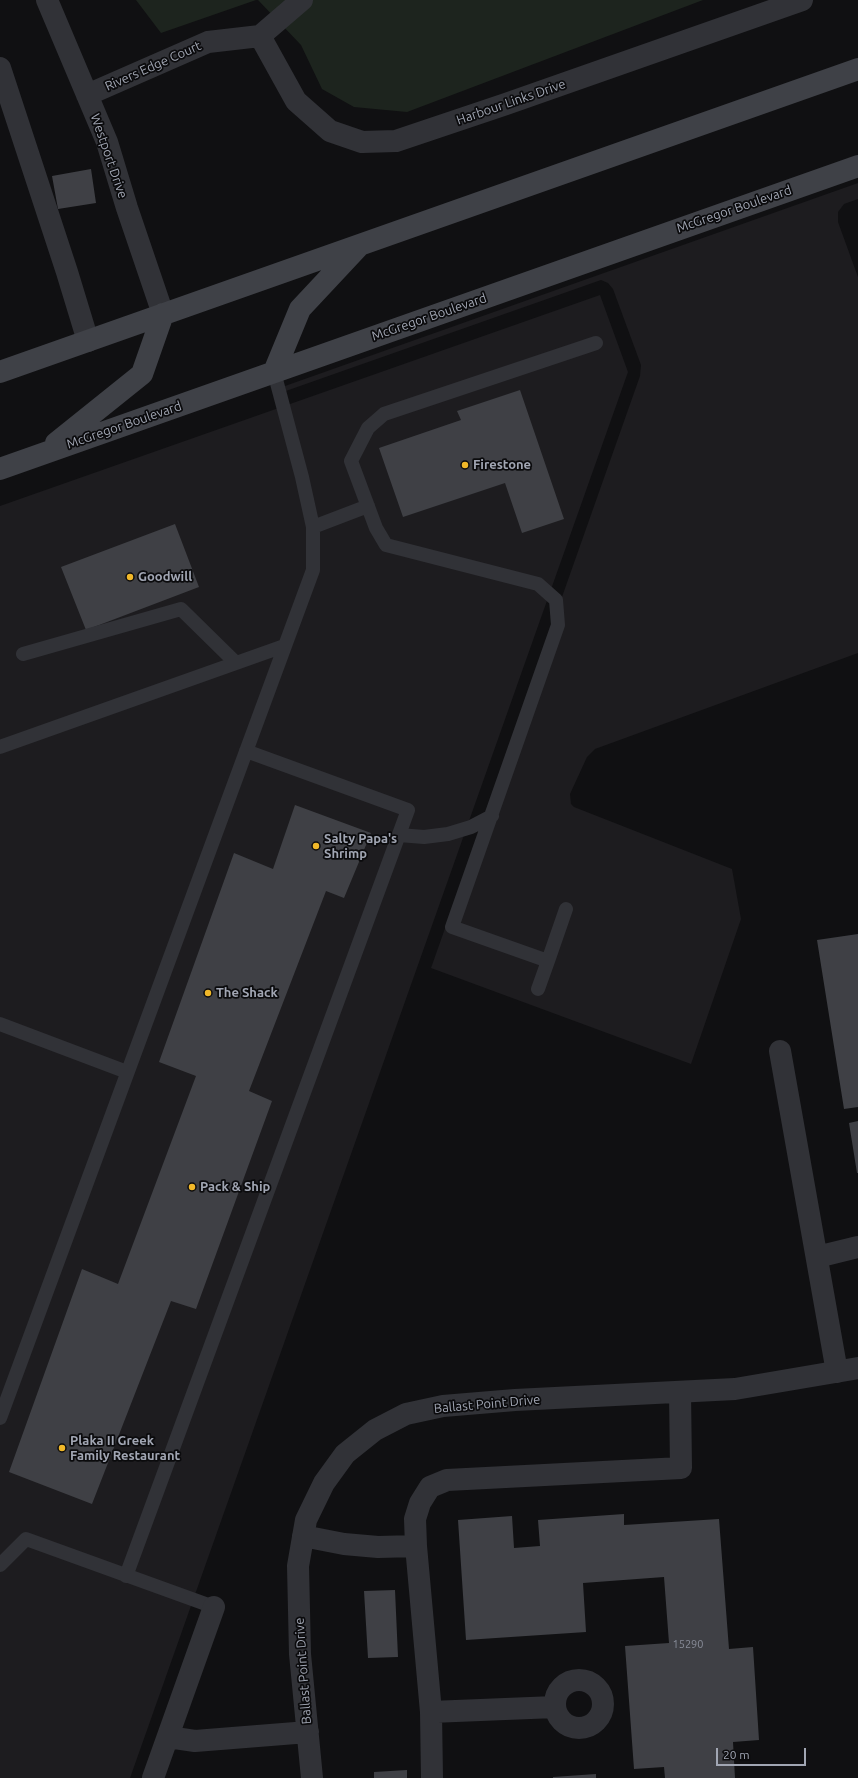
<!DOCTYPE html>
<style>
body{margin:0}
#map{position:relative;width:858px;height:1778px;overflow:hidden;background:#101012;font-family:Ubuntu,sans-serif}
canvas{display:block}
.scale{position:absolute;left:716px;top:1748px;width:90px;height:18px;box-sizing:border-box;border:2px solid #a1a6b3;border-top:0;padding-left:5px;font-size:12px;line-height:14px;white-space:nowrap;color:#a1a6b3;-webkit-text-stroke:3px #0b0b0d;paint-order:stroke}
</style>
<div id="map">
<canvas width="858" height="1778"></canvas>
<div class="scale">20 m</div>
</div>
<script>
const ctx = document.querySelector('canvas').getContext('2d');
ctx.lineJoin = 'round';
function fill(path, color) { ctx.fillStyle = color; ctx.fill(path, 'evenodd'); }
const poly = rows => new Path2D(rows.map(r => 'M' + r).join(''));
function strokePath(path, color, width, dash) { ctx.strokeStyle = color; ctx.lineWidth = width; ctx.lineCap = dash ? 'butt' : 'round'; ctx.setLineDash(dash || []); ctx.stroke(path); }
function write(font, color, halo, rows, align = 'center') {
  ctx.font = font + ' Ubuntu,sans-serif'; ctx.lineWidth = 3.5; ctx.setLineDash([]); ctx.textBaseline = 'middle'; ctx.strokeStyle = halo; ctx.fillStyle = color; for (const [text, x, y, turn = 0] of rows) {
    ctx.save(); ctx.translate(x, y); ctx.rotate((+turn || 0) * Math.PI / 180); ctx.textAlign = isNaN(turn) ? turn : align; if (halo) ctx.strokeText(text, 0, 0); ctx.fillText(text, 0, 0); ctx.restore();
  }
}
const built = poly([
 [858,183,858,199,844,204,838,212,838,222,858,277,858,653,595,749,587,757,570,794,571,804,574,807,732,869,741,919,691,1064,431,968,640,376,641,365,613,289,608,283,601,280,283,392,285,386],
 [600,295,628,372,130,1778,0,1778,0,506]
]);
const green = poly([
 [136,0,256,0,161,33],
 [258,0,703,0,407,112,354,107,322,89,301,45]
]);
const building = poly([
 [91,169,96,203,58,209,52,176],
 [520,390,564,519,522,533,505,483,403,517,379,448,461,420,457,411],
 [175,524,199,587,86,630,61,567],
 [295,805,371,833,344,898,326,891,249,1091,272,1101,196,1309,171,1301,92,1504,9,1472,82,1269,118,1284,196,1076,159,1062,234,853,273,869],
 [858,934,858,1107,844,1109,817,940],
 [858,1121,858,1173,857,1173,849,1123],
 [624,1514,624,1525,719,1519,729,1649,753,1647,759,1740,733,1742,735,1778,665,1778,664,1767,634,1769,625,1646,669,1643,664,1577,583,1583,586,1632,466,1640,458,1520,512,1516,514,1548,540,1546,538,1520],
 [395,1590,398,1657,368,1658,364,1591],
 [407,1770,407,1778,374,1778,374,1772],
 [596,1774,596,1778,553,1778,553,1777]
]);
const lane = poly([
 [313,527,368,506],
 [23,654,181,609,236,663],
 [0,747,284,646],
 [399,835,424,837,448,834,471,827,492,816],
 [548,961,566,909],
 [538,989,548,961,452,927,558,625,556,600,538,584,386,545,376,528,351,461,368,428,384,414,596,343],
 [0,1024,127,1072],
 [0,1418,313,570,313,527,302,477,274,372],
 [0,1565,26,1539,214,1607],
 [126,1576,408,810,246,751]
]);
const street = poly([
 [47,0,107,142,127,208,163,314],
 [260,36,296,101,330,131,362,142,396,141,506,104,802,0],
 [0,68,67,272,88,341],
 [87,95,208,42,260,36,302,0],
 [780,1051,837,1372],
 [817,1257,858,1247],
 [303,1536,344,1544,378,1547,416,1546],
 '555 1704a24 24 0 1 1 48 0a24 24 0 1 1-48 0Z',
 [431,1712,555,1707],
 [168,1737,195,1741,308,1732],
 [153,1778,214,1607],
 [312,1778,300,1654,298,1566,306,1520,324,1483,345,1454,375,1430,406,1414,443,1406,515,1400,735,1389,858,1368],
 [432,1778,431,1712,416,1546,415,1519,420,1503,430,1487,447,1480,681,1468,680,1392]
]);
const secondary = poly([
 [0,372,858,69],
 [274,372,300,309,358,247],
 [56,443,142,374,163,314],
 [0,469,858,166]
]);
const markers = [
 [465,465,4,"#f1b829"],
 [130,577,4,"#f1b829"],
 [316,846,4,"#f1b829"],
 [208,993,4,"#f1b829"],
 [192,1187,4,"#f1b829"],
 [62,1448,4,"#f1b829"]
];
const numberNames = [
 ["15290",688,1644]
];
const streetNames = [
 ["Rivers Edge Court",153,66,-24],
 ["Harbour Links Drive",511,102,-19],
 ["Westport Drive",109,156,71],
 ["McGregor Boulevard",734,209,-19],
 ["McGregor Boulevard",429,317,-19],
 ["McGregor Boulevard",124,425,-19],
 ["Ballast Point Drive",487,1404,-5],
 ["Ballast Point Drive",303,1671,-94]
];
const poiNames = [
 ["Firestone",473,465],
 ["Goodwill",138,577],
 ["Salty Papa's",324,839],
 ["Shrimp",324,854],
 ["The Shack",216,993],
 ["Pack & Ship",200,1187],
 ["Plaka II Greek",70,1441],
 ["Family Restaurant",70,1456]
];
fill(built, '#1d1c1f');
fill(green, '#1d241e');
fill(building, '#3f4045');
strokePath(lane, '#313237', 14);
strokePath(street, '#313237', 22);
strokePath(secondary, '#3f4147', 22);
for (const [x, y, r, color] of markers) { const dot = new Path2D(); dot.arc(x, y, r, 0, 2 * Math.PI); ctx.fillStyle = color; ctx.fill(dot); strokePath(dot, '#0b0b0d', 1.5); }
write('11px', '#888c98', null, numberNames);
write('13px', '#a1a6b3', '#0b0b0d', streetNames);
write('bold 13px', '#a1a6b3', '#0b0b0d', poiNames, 'left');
</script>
